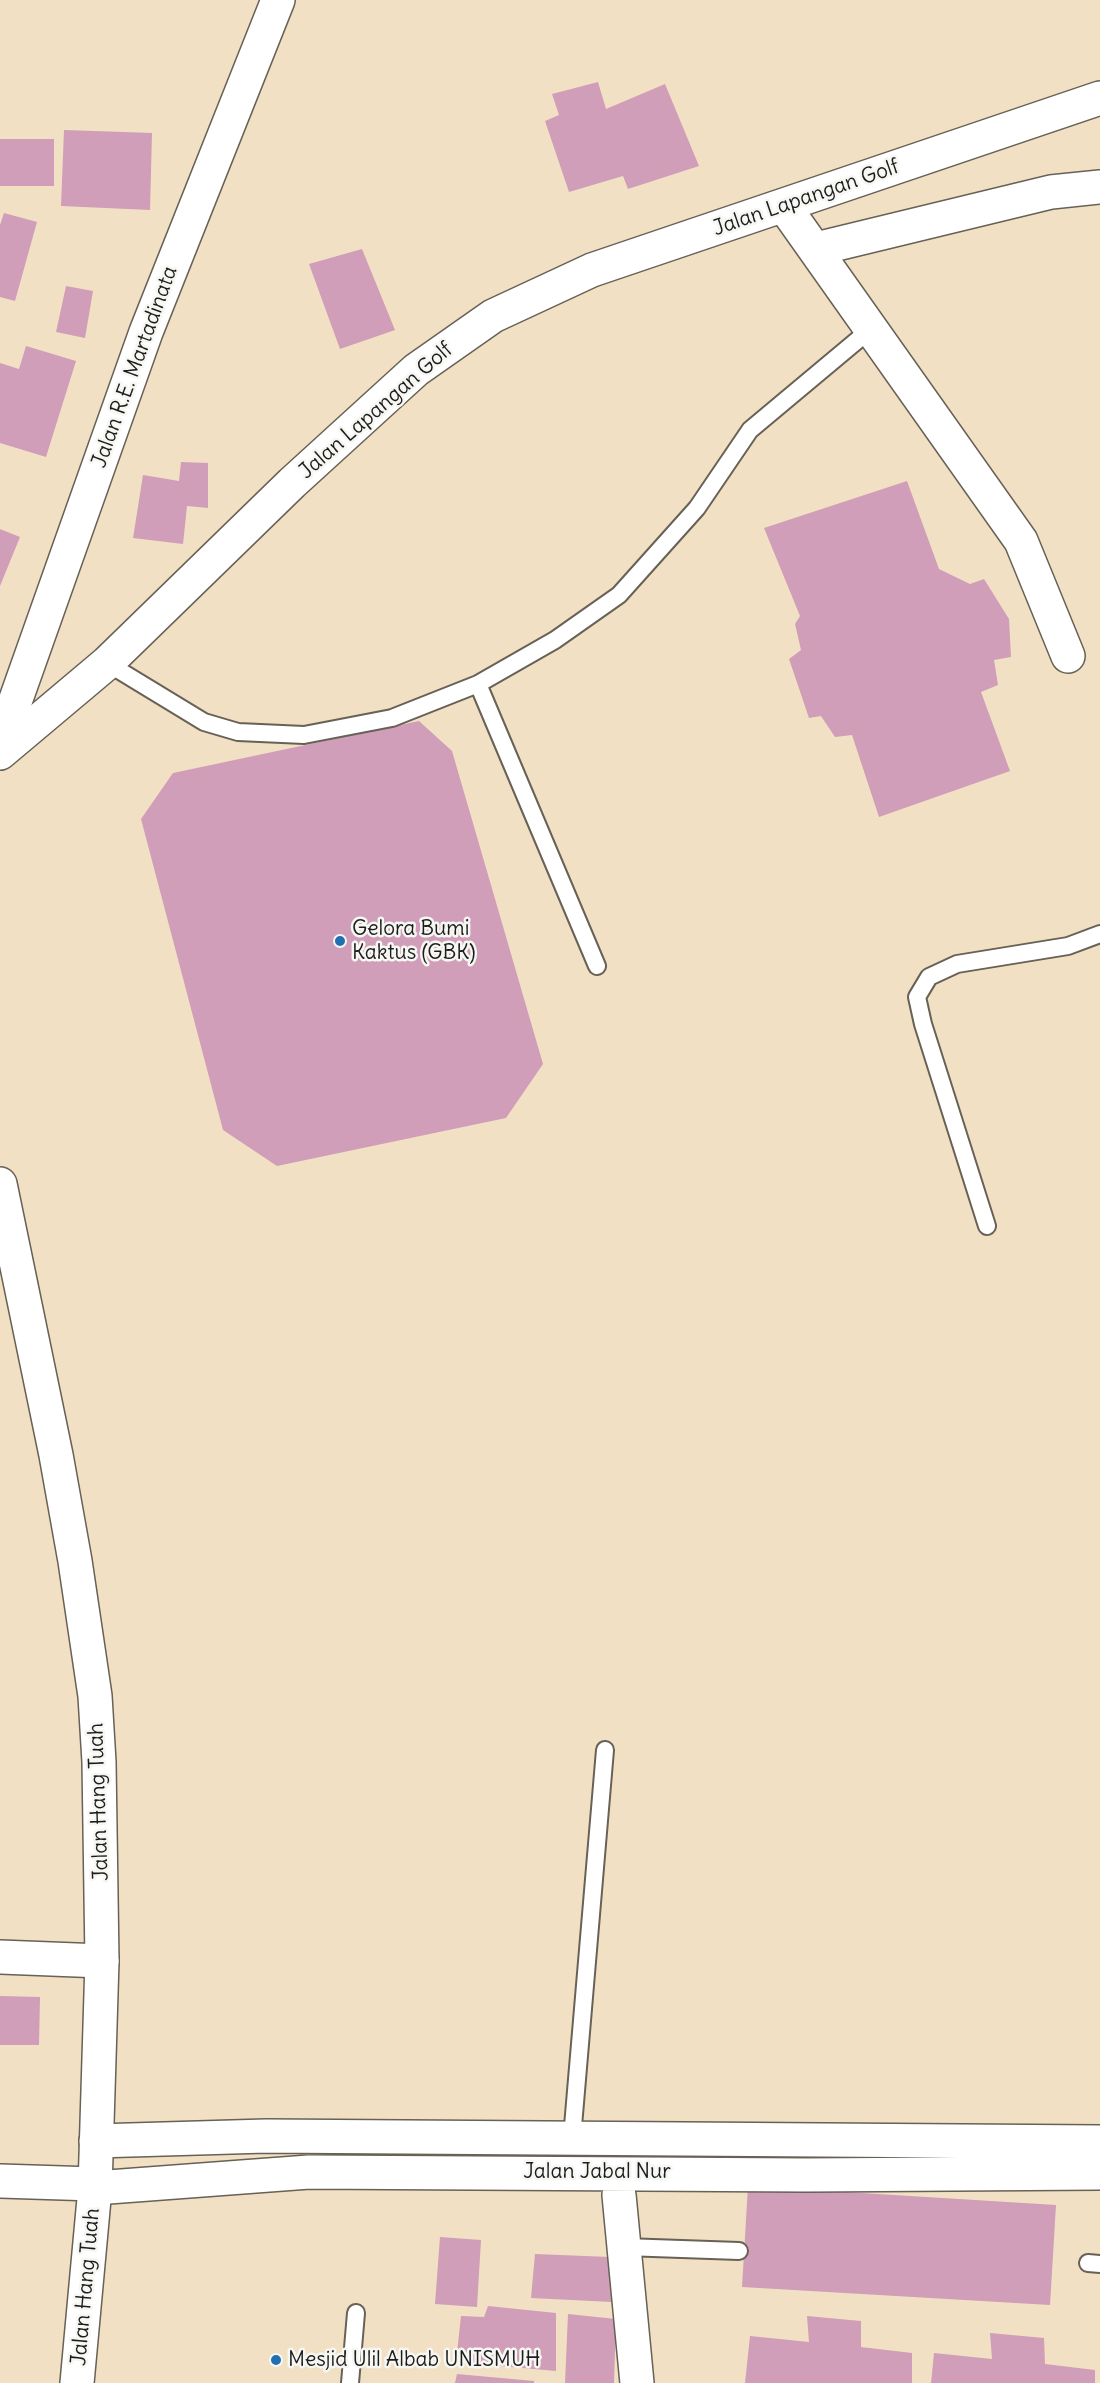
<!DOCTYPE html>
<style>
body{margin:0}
canvas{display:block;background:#f1e0c3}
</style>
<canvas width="1100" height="2383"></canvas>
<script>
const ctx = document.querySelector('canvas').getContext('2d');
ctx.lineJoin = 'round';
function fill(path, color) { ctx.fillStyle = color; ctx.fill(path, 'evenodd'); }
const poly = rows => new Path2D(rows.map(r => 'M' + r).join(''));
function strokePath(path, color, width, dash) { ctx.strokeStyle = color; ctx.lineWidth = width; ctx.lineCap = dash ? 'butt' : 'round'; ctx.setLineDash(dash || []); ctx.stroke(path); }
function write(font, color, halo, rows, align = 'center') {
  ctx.font = font + ' Delius,sans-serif'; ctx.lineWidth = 5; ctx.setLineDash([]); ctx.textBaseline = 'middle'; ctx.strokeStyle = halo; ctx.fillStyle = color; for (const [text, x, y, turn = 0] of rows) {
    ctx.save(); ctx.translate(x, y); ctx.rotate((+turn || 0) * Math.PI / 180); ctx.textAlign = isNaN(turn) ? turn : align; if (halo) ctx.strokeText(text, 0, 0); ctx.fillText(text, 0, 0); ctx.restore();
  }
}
const building = poly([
 [598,82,606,109,665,84,699,166,628,189,623,176,569,192,545,121,559,115,552,94],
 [64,130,152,133,150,210,61,206],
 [0,139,54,139,54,186,0,186],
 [4,213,37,222,15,301,0,297,0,225],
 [362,249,395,330,340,349,309,264],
 [66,286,93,291,85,338,56,332],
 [26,346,76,361,46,457,0,443,0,363,19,369],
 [181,462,208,463,208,508,187,506,183,544,133,538,143,475,179,481],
 [907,481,939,569,970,584,984,579,1009,619,1011,657,994,660,998,685,981,692,1010,771,879,817,852,735,835,737,821,716,809,718,789,659,801,650,795,624,800,616,764,528],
 [0,529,20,537,0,586],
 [419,721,452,751,543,1064,506,1118,277,1166,223,1130,141,819,173,773],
 [0,1996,40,1997,39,2045,0,2045],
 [748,2186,1056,2205,1050,2305,742,2287],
 [440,2237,481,2240,477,2307,435,2304],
 [535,2254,610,2257,612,2302,531,2298],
 [488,2306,556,2313,556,2371,456,2362,461,2316,484,2317],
 [568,2314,616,2319,614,2383,565,2383],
 [807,2316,861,2321,861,2347,912,2353,912,2383,745,2383,750,2336,809,2342],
 [990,2333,1044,2338,1045,2364,1095,2370,1095,2383,931,2383,934,2353,992,2359],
 [457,2374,534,2381,534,2383,455,2383]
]);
const service = poly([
 [107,663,204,722,238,732,304,735,392,718,478,684,555,640,619,595,697,508,750,430,872,328],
 [478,684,597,966],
 [987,1226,923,1024,917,997,929,977,957,964,1068,946,1100,934],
 [572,2138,605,1750],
 [624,2247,739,2251],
 [1088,2263,1100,2264],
 [350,2383,356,2313]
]);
const minor = poly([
 [784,206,1021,541,1068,656],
 [816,249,1051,192,1100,187],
 [0,753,107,663,292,483,416,370,493,316,592,270,1100,98],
 [0,1957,102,1961],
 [96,2141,266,2136,1100,2142],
 [0,2181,94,2184],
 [95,2188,309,2172,806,2175,1100,2173],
 [619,2195,637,2383]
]);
const tertiary = poly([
 [0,1184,56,1455,75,1561,95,1696,99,1762,102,1961,95,2188,77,2383]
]);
const trunk = poly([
 [0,736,16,699,146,332,278,0]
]);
const markers = [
 [340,941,6,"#1f6fb2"],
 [276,2360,6,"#1f6fb2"]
];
const streetNames = [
 ["Jalan Lapangan Golf",806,198,-19],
 ["Jalan R.E. Martadinata",135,367,-70],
 ["Jalan Lapangan Golf",376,411,-41],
 ["Jalan Hang Tuah",99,1802,-92],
 ["Jalan Jabal Nur",597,2172],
 ["Jalan Hang Tuah",86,2287,-85]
];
const poiNames = [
 ["Gelora Bumi",352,929],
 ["Kaktus (GBK)",352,953],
 ["Mesjid Ulil Albab UNISMUH",288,2360]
];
fill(building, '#d09eb8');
strokePath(service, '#676156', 20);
strokePath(minor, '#676156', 36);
strokePath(tertiary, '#676156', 36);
strokePath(trunk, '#676156', 36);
strokePath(service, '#fff', 16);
strokePath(minor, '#fff', 33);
strokePath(tertiary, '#fff', 33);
strokePath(trunk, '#fff', 33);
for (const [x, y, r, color] of markers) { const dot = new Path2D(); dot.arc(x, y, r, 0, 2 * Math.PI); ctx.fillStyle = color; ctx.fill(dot); strokePath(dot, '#f6f6f2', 2); }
write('21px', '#1c1c1c', '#f6f6f2', streetNames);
write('21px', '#1c1c1c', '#f6f6f2', poiNames, 'left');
</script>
